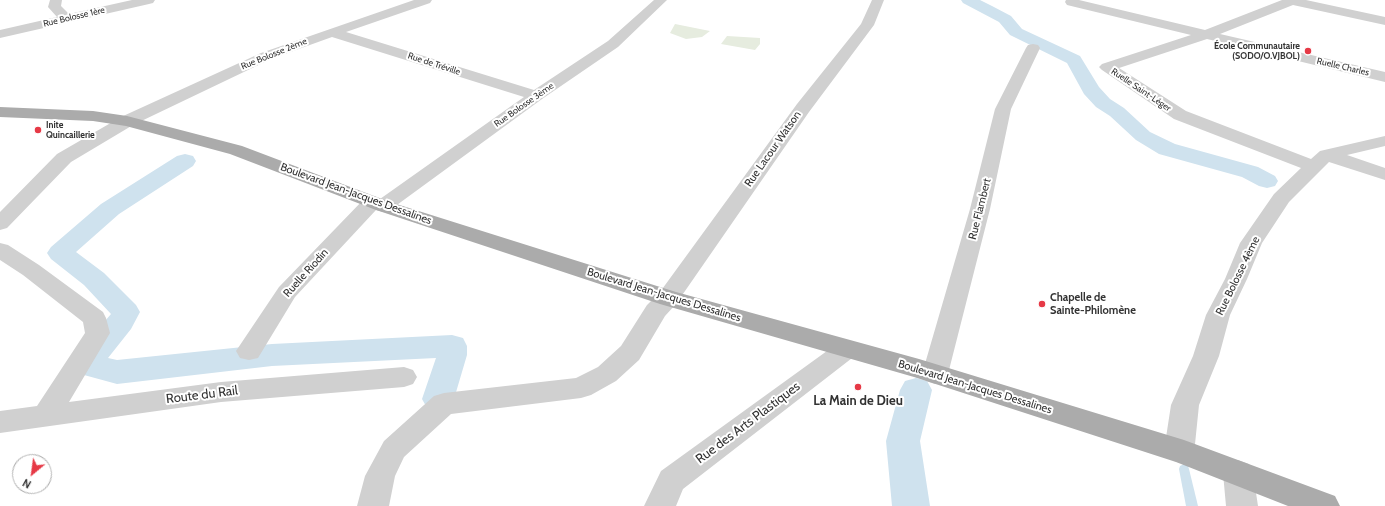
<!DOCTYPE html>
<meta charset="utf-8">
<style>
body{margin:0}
#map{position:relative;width:1385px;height:506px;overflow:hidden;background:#fff;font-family:Cabin,sans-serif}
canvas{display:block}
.north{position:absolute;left:12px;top:454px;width:40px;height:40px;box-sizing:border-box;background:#fff;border:1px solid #adadad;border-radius:50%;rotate:209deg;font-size:11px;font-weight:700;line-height:16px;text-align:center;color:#333}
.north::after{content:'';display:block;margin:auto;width:14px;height:18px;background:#e63946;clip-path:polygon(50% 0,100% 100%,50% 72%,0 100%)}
</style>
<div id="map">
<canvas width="1385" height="506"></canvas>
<div class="north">N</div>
</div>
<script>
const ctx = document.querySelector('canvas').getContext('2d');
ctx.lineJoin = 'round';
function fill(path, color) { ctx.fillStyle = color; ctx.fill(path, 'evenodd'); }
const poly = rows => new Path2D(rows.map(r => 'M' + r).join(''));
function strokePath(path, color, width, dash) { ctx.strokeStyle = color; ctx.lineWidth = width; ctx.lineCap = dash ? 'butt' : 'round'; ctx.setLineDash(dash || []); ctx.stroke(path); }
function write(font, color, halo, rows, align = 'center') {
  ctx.font = font + ' Cabin,sans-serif'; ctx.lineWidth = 4; ctx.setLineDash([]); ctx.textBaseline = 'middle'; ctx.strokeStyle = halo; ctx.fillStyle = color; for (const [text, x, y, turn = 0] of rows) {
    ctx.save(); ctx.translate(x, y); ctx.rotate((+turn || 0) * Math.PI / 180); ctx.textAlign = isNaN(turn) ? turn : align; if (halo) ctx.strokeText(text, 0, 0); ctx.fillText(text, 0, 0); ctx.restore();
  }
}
const green = poly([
 [675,24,710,31,702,37,686,39,670,33],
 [727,36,760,38,760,44,755,50,721,44]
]);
const stream = poly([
 [1184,464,1188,466,1189,469,1198,506,1186,506,1179,469,1180,466,1184,464]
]);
const canal = poly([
 [961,0,980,0,992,6,1011,16,1022,29,1080,56,1099,87,1110,99,1124,108,1150,132,1175,144,1258,167,1275,176,1278,181,1275,186,1267,188,1259,186,1242,177,1159,154,1136,140,1110,116,1096,107,1084,94,1067,63,1010,35,999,22,963,3,961,0],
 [185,154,193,156,196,161,193,166,119,214,76,252,104,273,136,305,140,312,131,329,108,358,117,360,272,344,452,335,463,338,467,346,467,355,454,399,449,408,438,411,427,408,422,399,436,358,272,366,117,384,84,375,77,357,81,349,111,314,84,285,51,259,47,253,51,247,101,204,177,156,185,154],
 [916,378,927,381,932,390,920,441,930,506,892,506,886,441,900,390,905,381,916,378]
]);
const minor = poly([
 [50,0,62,0,61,6,69,14,132,0,155,0,153,3,149,4,0,38,0,30,57,17,48,7,50,0],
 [414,0,432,0,430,3,346,32,534,90,608,41,654,0,667,0,618,47,542,99,390,210,383,212,376,210,295,297,258,358,249,360,240,358,236,351,279,287,365,198,372,196,380,199,524,97,332,37,271,59,133,125,71,162,7,228,0,230,0,212,57,154,121,117,261,53,414,0],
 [872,0,884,0,874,25,809,112,676,304,665,316,639,360,616,381,591,395,581,398,451,414,404,457,395,476,389,506,357,506,365,476,384,441,434,396,444,393,576,378,598,367,621,346,647,305,660,292,797,104,861,24,872,0],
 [1066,0,1079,0,1205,30,1282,0,1306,0,1385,17,1385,25,1293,5,1220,34,1385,72,1385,82,1207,39,1119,68,1186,111,1311,159,1320,151,1385,136,1385,146,1347,155,1385,168,1385,180,1329,162,1289,202,1262,243,1247,279,1230,315,1219,356,1199,405,1195,444,1199,452,1194,461,1184,464,1174,461,1165,444,1171,405,1193,356,1206,315,1225,279,1240,243,1274,194,1301,168,1174,119,1102,70,1099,67,1102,64,1191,35,1067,5,1065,2,1066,0],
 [1033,44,1038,45,1040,48,1011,109,990,209,948,374,944,381,935,384,926,381,922,374,970,209,995,109,1026,48,1028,45,1033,44],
 [0,243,8,245,39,265,103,312,106,318,110,333,69,402,221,382,404,367,413,370,417,377,413,384,404,387,221,402,0,433,0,411,37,406,85,333,83,322,23,275,0,260,0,243],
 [847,340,856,343,860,349,856,355,683,489,676,506,644,506,661,471,838,343,847,340],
 [1238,460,1249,464,1253,473,1258,506,1226,506,1223,473,1227,464,1238,460]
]);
const primary = poly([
 [0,107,93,111,127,116,242,146,390,202,676,292,919,359,1184,440,1335,496,1340,506,1288,506,1176,462,914,377,660,304,376,210,230,154,126,126,93,121,0,117,0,107]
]);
const markers = [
 [1308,51,4,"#e63946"],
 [38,130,4,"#e63946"],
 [1042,304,4,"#e63946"],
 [858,387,4,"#e63946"]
];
const farStreetnames = [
 ["Rue Bolosse 1ère",74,17,-13],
 ["Rue Bolosse 2ème",274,54,-22],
 ["Rue de Tréville",434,64,18],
 ["Ruelle Charles",1343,67,13],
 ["Ruelle Saint-Léger",1141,90,34],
 ["Rue Bolosse 3ème",524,105,-35]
];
const farPoinames = [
 ["École Communautaire",1300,46],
 ["(SODO/O.VJBOL)",1300,56],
 ["Inite",46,125,"left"],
 ["Quincaillerie",46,135,"left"]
];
const streetNames = [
 ["Rue Lacour Watson",773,149,-55],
 ["Boulevard Jean-Jacques Dessalines",356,194,20],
 ["Rue Flambert",980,209,-76],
 ["Ruelle Riodin",306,273,-48],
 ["Rue Bolosse 4ème",1238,276,-64],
 ["Boulevard Jean-Jacques Dessalines",664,295,17],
 ["Boulevard Jean-Jacques Dessalines",975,387,17]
];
const poiNames = [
 ["Chapelle de",1050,298],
 ["Sainte-Philomène",1050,311]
];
const nearStreetnames = [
 ["Route du Rail",202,395,-7],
 ["Rue des Arts Plastiques",748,423,-37]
];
const nearPoinames = [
 ["La Main de Dieu",858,401]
];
fill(green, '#e6ecdf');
fill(stream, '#cfe2ee');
fill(canal, '#cfe2ee');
fill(minor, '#d0d0d0');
fill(primary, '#ababab');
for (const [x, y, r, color] of markers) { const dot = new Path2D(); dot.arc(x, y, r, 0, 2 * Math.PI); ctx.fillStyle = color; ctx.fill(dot); strokePath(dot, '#fff', 1.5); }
write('9px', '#333', '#fff', farStreetnames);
write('bold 9px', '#333', '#fff', farPoinames, 'right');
write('11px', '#333', '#fff', streetNames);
write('bold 11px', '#333', '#fff', poiNames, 'left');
write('13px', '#333', '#fff', nearStreetnames);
write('bold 13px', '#333', '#fff', nearPoinames);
</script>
